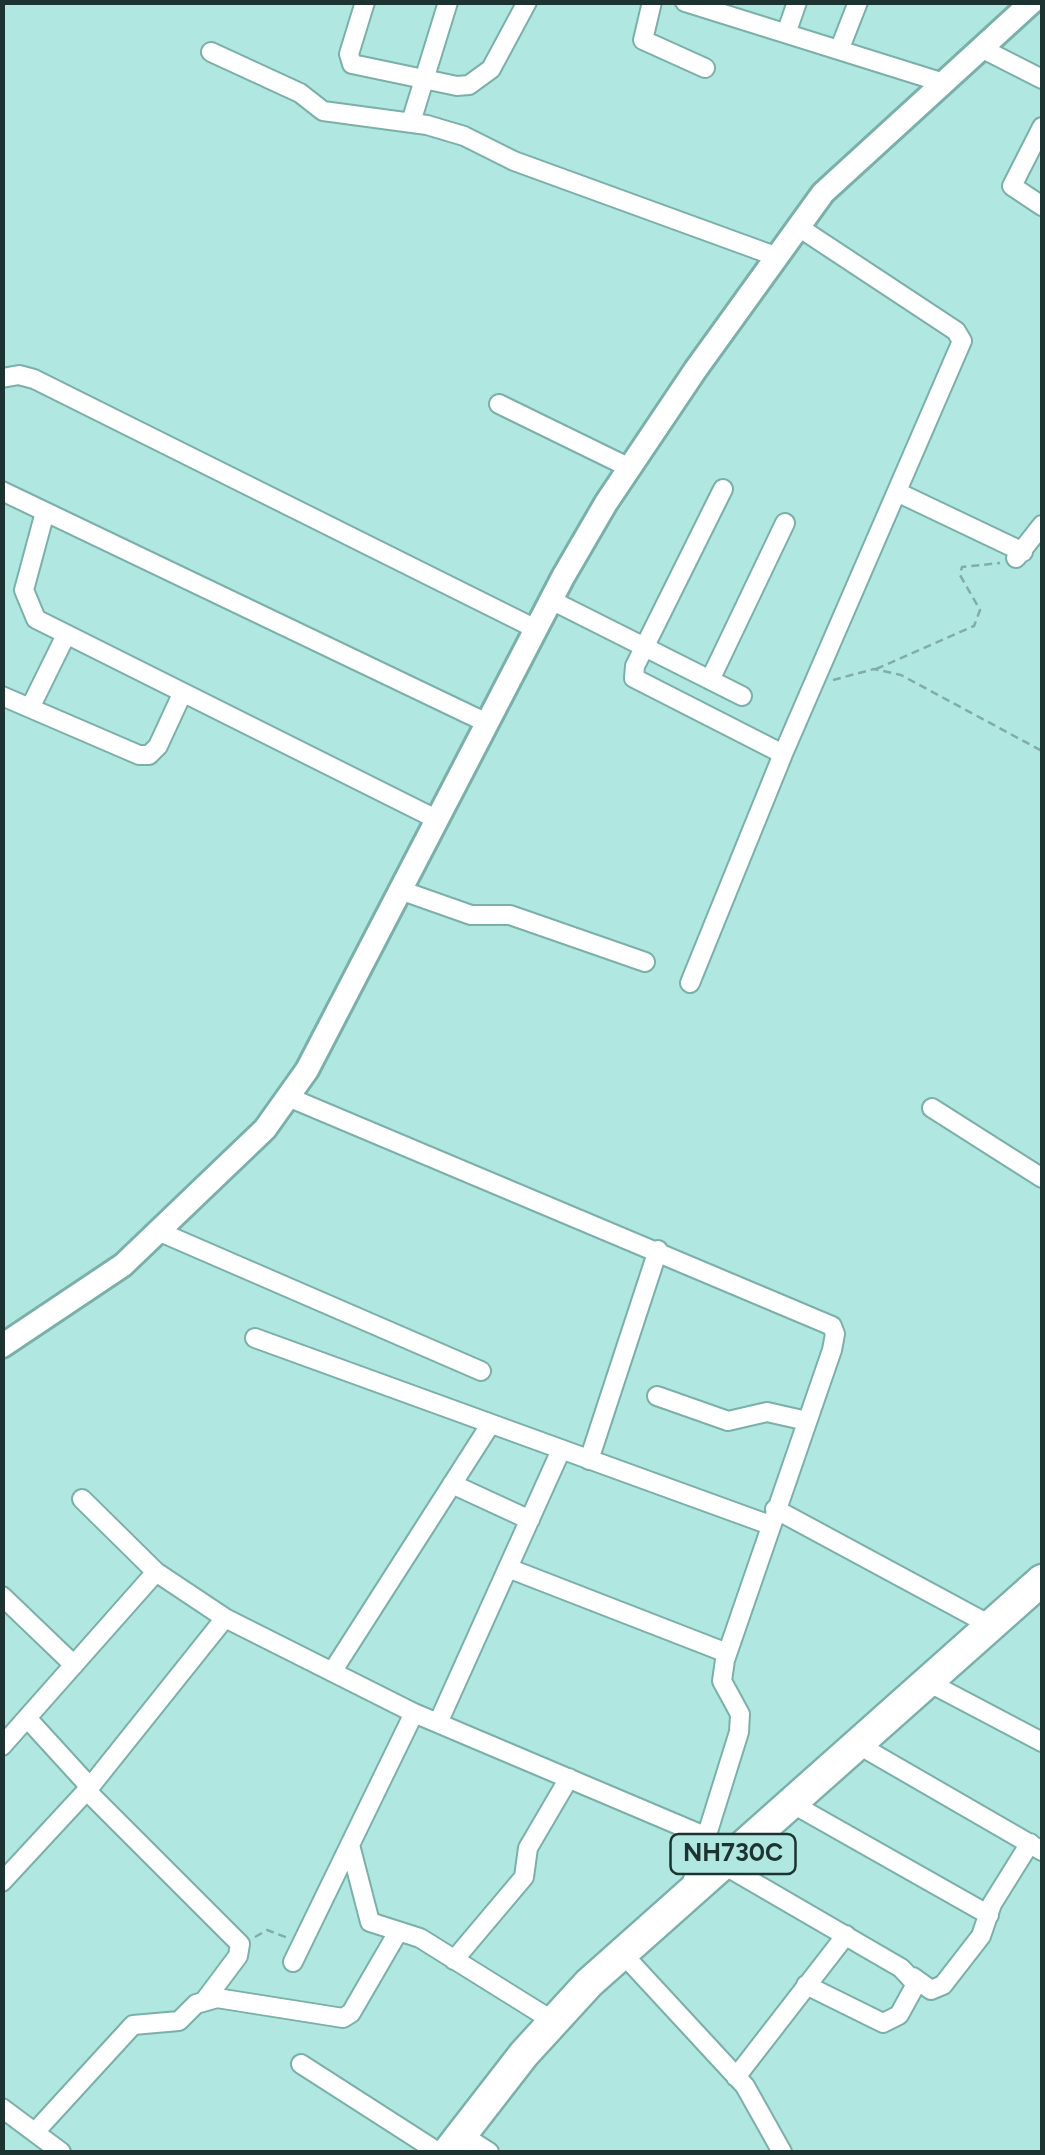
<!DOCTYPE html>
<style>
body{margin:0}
#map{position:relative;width:1045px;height:2155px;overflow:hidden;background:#b0e7e0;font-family:Figtree,sans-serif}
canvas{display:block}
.frame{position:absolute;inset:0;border:5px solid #1d3331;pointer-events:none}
</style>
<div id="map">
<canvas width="1045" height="2155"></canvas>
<div class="frame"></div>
</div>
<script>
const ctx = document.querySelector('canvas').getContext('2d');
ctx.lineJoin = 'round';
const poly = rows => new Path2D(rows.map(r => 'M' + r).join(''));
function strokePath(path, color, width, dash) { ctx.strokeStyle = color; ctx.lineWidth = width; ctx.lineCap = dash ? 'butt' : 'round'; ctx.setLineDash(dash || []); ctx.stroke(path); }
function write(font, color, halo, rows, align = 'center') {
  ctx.font = font + ' Figtree,sans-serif'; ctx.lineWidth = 9; ctx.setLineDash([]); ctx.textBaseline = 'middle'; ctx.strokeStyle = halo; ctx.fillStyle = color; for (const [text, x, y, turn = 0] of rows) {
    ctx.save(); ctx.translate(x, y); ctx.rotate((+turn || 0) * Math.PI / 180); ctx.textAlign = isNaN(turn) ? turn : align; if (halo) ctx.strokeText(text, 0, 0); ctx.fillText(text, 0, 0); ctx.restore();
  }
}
const path = poly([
 [876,669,974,626,980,610,960,575,962,567,1000,563],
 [833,680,874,669,901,675,1042,751],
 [255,1937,267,1930,288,1938]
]);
const minor = poly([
 [365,2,349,54,352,64,457,86,469,85,491,69,527,2],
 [652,2,643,40,705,68],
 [685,2,944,83],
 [787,31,797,2],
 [840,48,858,2],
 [981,48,1042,79],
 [211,52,300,93,323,111,427,125,464,136,514,161,775,256],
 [411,122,448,2],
 [1042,127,1012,186,1042,206],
 [2,378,19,375,34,379,536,629],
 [499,404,630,468],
 [723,489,635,666,634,678,783,754],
 [2,491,487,723],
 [897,492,1023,552],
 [45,512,24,590,36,619,436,819],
 [1016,558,1042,525],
 [551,600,742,696],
 [710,680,785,523],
 [2,696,139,755,149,755,158,746,182,694],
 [30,708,65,637],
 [400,890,471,915,510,915,645,962],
 [690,983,783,754,962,341,956,331,797,226],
 [288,1097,832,1326,835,1334,832,1350,725,1660,722,1681,740,1714,739,1732,690,1889],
 [932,1108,1042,1178],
 [160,1232,481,1371],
 [255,1338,770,1525],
 [657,1396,728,1421,767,1412,807,1421],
 [589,1460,658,1250],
 [452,1484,530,1520],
 [82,1499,156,1572,225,1618,414,1713,707,1837],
 [775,1509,990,1625],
 [508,1568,727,1653],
 [2,1596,74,1665],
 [332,1672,490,1425],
 [928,1682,1042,1742],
 [27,1718,90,1787],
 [438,1723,561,1450],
 [857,1744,1042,1851],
 [2,1746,156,1572],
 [86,1790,240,1944,238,1956,205,2000],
 [791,1803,989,1915],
 [350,1845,370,1922,420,1938,553,2021],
 [722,1864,901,1968,916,1984,899,2015,883,2023,806,1985],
 [2,1882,90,1787,225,1618],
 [622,1953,745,2086,782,2152],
 [454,1960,524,1877,528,1848,569,1778],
 [293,1962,414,1713],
 [913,1977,931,1990,943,1985,981,1936,992,1904,1030,1843],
 [301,2064,438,2152],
 [736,2077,846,1935],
 [2,2108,61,2152],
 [35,2132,133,2025,179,2021,196,2004,217,1998,343,2018,351,2013,398,1932],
 [461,2134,489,2152]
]);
const tertiary = poly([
 [2,1346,123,1265,265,1129,307,1070,563,577,606,503,696,369,823,193,1032,2]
]);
const trunk = poly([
 [448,2152,524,2054,589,1983,1042,1580]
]);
const shields = [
 [733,1854,125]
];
const shieldNames = [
 ["NH730C",733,1854]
];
strokePath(minor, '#7ab0a9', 22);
strokePath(tertiary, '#7ab0a9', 28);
strokePath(trunk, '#7ab0a9', 35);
strokePath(path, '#80ada7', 2.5, [8, 5]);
strokePath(minor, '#fff', 18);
strokePath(tertiary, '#fff', 22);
strokePath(trunk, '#fff', 30);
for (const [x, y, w] of shields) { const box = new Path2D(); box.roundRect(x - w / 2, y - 20, w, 40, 8); ctx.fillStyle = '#b0e7e0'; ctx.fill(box); strokePath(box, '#1d3331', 2.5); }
write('bold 25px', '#1d3331', null, shieldNames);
</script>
